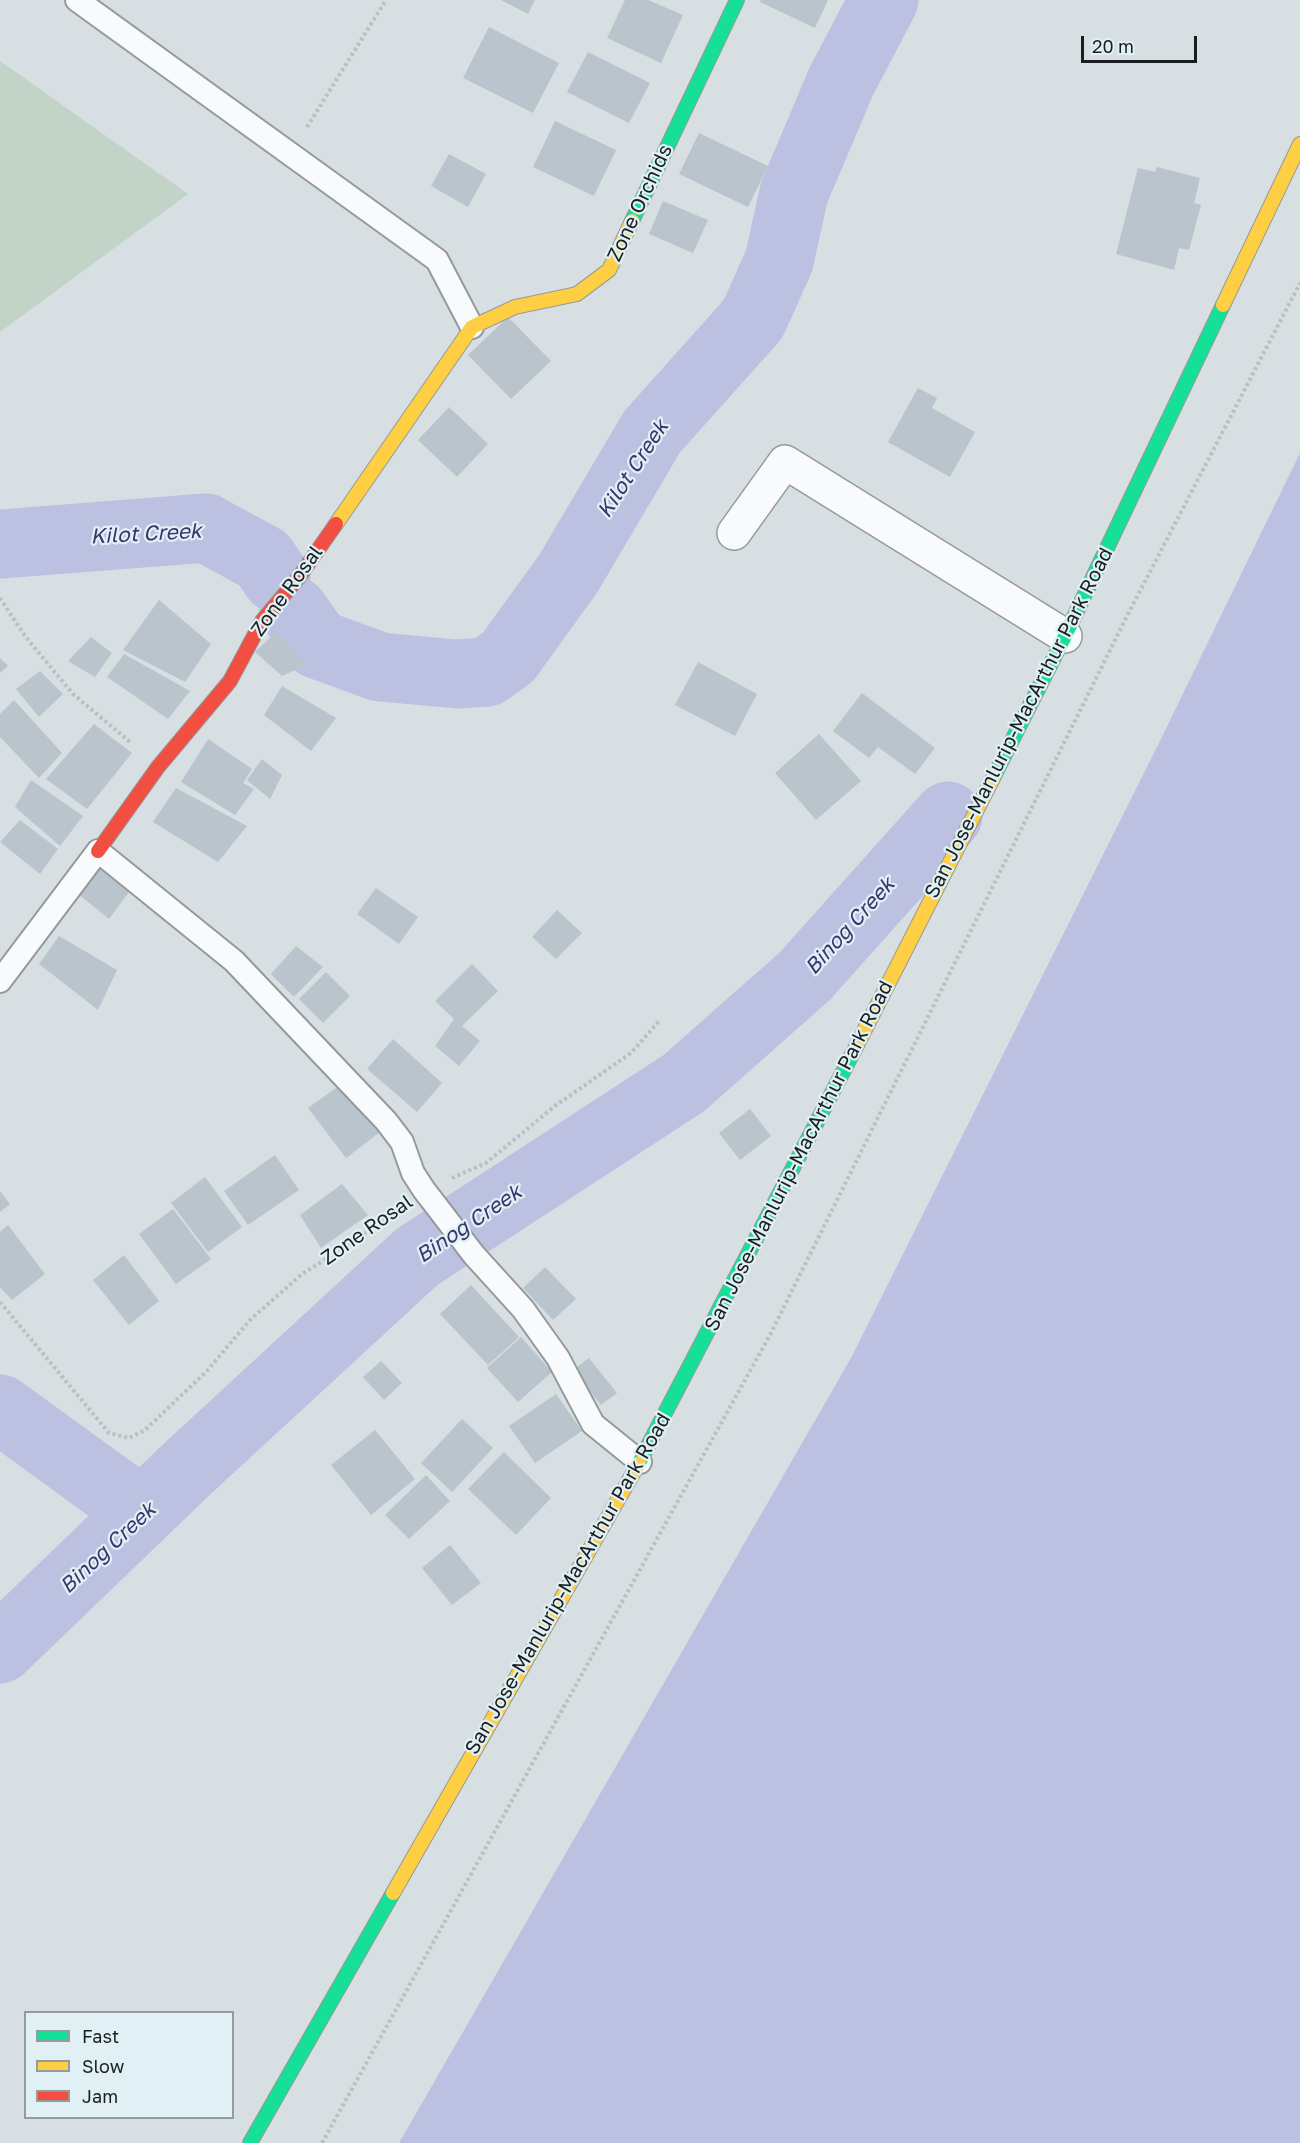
<!DOCTYPE html>
<style>
body{margin:0}
#map{position:relative;width:1300px;height:2143px;overflow:hidden;background:#d7dfe2;font-family:"Golos Text",sans-serif}
canvas{display:block}
.legend{position:absolute;left:24px;top:2011px;width:210px;height:108px;box-sizing:border-box;background:#e0f0f4;border:2px solid #909c9f;margin:0;padding:8px 10px;list-style:none;font-size:18px;color:#191f20}
.legend li{display:flex;align-items:center;gap:12px;height:30px}
.legend b{width:30px;border:2px solid #909c9f}
.scale{position:absolute;left:1081px;top:36px;width:116px;height:27px;box-sizing:border-box;border:3px solid #191f20;border-top:0;padding-left:8px;font-size:18px;line-height:21px;white-space:nowrap;color:#191f20;-webkit-text-stroke:4px #e0f0f4;paint-order:stroke}
</style>
<div id="map">
<canvas width="1300" height="2143"></canvas>
<ul class="legend">
<li><b style="height:8px;background:#16e098"></b>Fast</li>
<li><b style="height:8px;background:#ffcf43"></b>Slow</li>
<li><b style="height:8px;background:#f24e42"></b>Jam</li>
</ul>
<div class="scale">20 m</div>
</div>
<script>
const ctx = document.querySelector('canvas').getContext('2d');
ctx.lineJoin = 'round';
function fill(path, color) { ctx.fillStyle = color; ctx.fill(path, 'evenodd'); }
const poly = rows => new Path2D(rows.map(r => 'M' + r).join(''));
function strokePath(path, color, width, dash) { ctx.strokeStyle = color; ctx.lineWidth = width; ctx.lineCap = dash ? 'butt' : 'round'; ctx.setLineDash(dash || []); ctx.stroke(path); }
function write(font, color, halo, rows, align = 'center') {
  ctx.font = font + ' "Golos Text",sans-serif'; ctx.lineWidth = 4.5; ctx.setLineDash([]); ctx.textBaseline = 'middle'; ctx.strokeStyle = halo; ctx.fillStyle = color; for (const [text, x, y, turn = 0] of rows) {
    ctx.save(); ctx.translate(x, y); ctx.rotate((+turn || 0) * Math.PI / 180); ctx.textAlign = isNaN(turn) ? turn : align; if (halo) ctx.strokeText(text, 0, 0); ctx.fillText(text, 0, 0); ctx.restore();
  }
}
const green = poly([
 [0,61,188,194,0,332]
]);
const water = poly([
 [1300,453,1300,2143,399,2143,851,1358,1159,743]
]);
const river = poly([
 [0,544,206,528,263,559,276,578],
 [294,611,317,644,380,667,457,674,487,672,508,657,568,574,652,432,753,319,779,261,794,193,841,82,884,0],
 [0,1409,142,1512],
 [0,1649,186,1470,417,1257,684,1083,805,976,948,816]
]);
const building = poly([
 [501,0,535,0,528,14],
 [625,0,648,0,683,15,661,63,607,38],
 [761,0,828,0,815,28,760,2],
 [489,27,559,63,533,113,463,78],
 [588,52,650,83,629,123,567,92],
 [555,121,616,150,594,196,533,167],
 [699,133,768,166,748,207,679,174],
 [449,154,486,174,468,207,431,186],
 [1157,167,1200,178,1194,203,1201,205,1189,250,1179,248,1174,270,1116,254,1138,168,1155,172],
 [663,201,708,220,693,253,649,234],
 [508,317,551,361,511,399,468,355],
 [918,388,937,398,932,408,975,432,950,477,888,442],
 [449,407,488,444,457,477,418,440],
 [159,600,211,644,185,682,123,650],
 [277,631,306,665,282,676,255,652],
 [91,637,112,653,95,677,68,661],
 [124,654,190,691,168,719,107,677],
 [0,658,8,666,0,673],
 [698,662,757,694,735,736,675,705],
 [40,671,63,694,39,717,16,689],
 [282,686,336,718,311,751,264,715],
 [862,693,935,748,915,774,878,747,869,758,833,731],
 [14,700,62,753,39,778,0,737,0,714],
 [94,724,132,753,87,809,46,779],
 [819,734,861,781,816,820,775,773],
 [208,739,252,769,243,783,254,789,235,815,181,782],
 [262,759,282,775,270,799,247,780],
 [31,780,83,816,60,846,15,807],
 [176,788,247,826,218,862,153,822],
 [20,820,58,849,40,874,0,842],
 [100,869,129,892,109,919,77,893],
 [376,888,418,917,399,944,357,914],
 [557,910,582,933,556,959,532,937],
 [59,936,117,970,98,1010,39,964],
 [296,946,323,967,294,997,271,974],
 [472,964,498,991,462,1026,480,1041,459,1066,435,1046,454,1019,435,1001],
 [326,972,350,996,323,1023,299,999],
 [393,1039,442,1083,417,1112,367,1069],
 [343,1083,380,1132,346,1158,308,1108],
 [750,1109,771,1136,740,1160,719,1133],
 [275,1155,299,1190,248,1225,224,1191],
 [205,1177,242,1227,208,1252,171,1203],
 [342,1184,368,1215,321,1248,300,1215],
 [0,1191,10,1204,0,1212],
 [173,1209,211,1259,176,1284,139,1234],
 [8,1225,45,1274,12,1300,0,1287,0,1232],
 [124,1255,159,1301,129,1325,93,1280],
 [545,1267,576,1299,553,1320,523,1288],
 [471,1285,519,1337,488,1365,440,1314],
 [521,1337,552,1372,518,1402,487,1368],
 [589,1358,617,1393,601,1405,573,1370],
 [381,1361,402,1383,384,1400,363,1377],
 [556,1394,582,1431,535,1463,509,1426],
 [462,1419,493,1448,452,1492,421,1463],
 [375,1430,415,1479,371,1515,331,1465],
 [504,1452,551,1498,516,1535,468,1489],
 [426,1475,450,1501,409,1539,385,1515],
 [450,1545,481,1583,452,1605,422,1568]
]);
const path = poly([
 [307,127,386,0],
 [0,598,25,636,73,694,130,742],
 [452,1178,486,1163,555,1106,631,1053,660,1020],
 [0,1302,109,1433,129,1438,145,1430,206,1372,250,1320,302,1274,356,1240,399,1208],
 [322,2143,770,1335,1125,620,1300,283]
]);
const lane = poly([
 [77,0,437,260,472,327],
 [0,981,98,851,234,961,386,1121,402,1142,413,1173,424,1190,474,1255,523,1309,558,1358,593,1424,640,1462]
]);
const street = poly([
 [734,533,785,462,1065,636]
]);
const fast = poly([
 [632,221,737,0],
 [994,776,1065,636,1223,305],
 [639,1463,857,1045],
 [250,2143,393,1893]
]);
const slow = poly([
 [1223,305,1300,144],
 [336,524,472,327,515,307,577,294,609,270,632,221],
 [857,1045,994,776],
 [393,1893,639,1463]
]);
const jam = poly([
 [98,851,158,767,230,681,262,621,299,577,336,524]
]);
const streetNames = [
 ["Zone Orchids",640,203,-65],
 ["Zone Rosal",287,591,-54],
 ["San Jose-Manlurip-MacArthur Park Road",1019,723,-63],
 ["San Jose-Manlurip-MacArthur Park Road",799,1156,-63],
 ["Zone Rosal",367,1230,-35],
 ["San Jose-Manlurip-MacArthur Park Road",568,1584,-60]
];
const waterNames = [
 ["Kilot Creek",633,469,-57],
 ["Kilot Creek",146,534,-3],
 ["Binog Creek",850,926,-48],
 ["Binog Creek",469,1224,-34],
 ["Binog Creek",108,1548,-43]
];
fill(green, '#c2d3c8');
fill(water, '#bcc1e1');
strokePath(river, '#bcc1e1', 69);
fill(building, '#b9c4cc');
strokePath(lane, '#949a9c', 26);
strokePath(street, '#949a9c', 36);
strokePath(fast, '#949a9c', 16);
strokePath(slow, '#949a9c', 16);
strokePath(jam, '#949a9c', 16);
strokePath(path, '#bcbfbf', 4, [3, 3]);
strokePath(lane, '#f9fafb', 22);
strokePath(street, '#f9fafb', 33);
strokePath(fast, '#16e098', 14);
strokePath(slow, '#ffcf43', 14);
strokePath(jam, '#f24e42', 14);
write('20px', '#191f20', '#e0f0f4', streetNames);
write('italic 21px', '#37366e', '#e0f0f4', waterNames);
</script>
